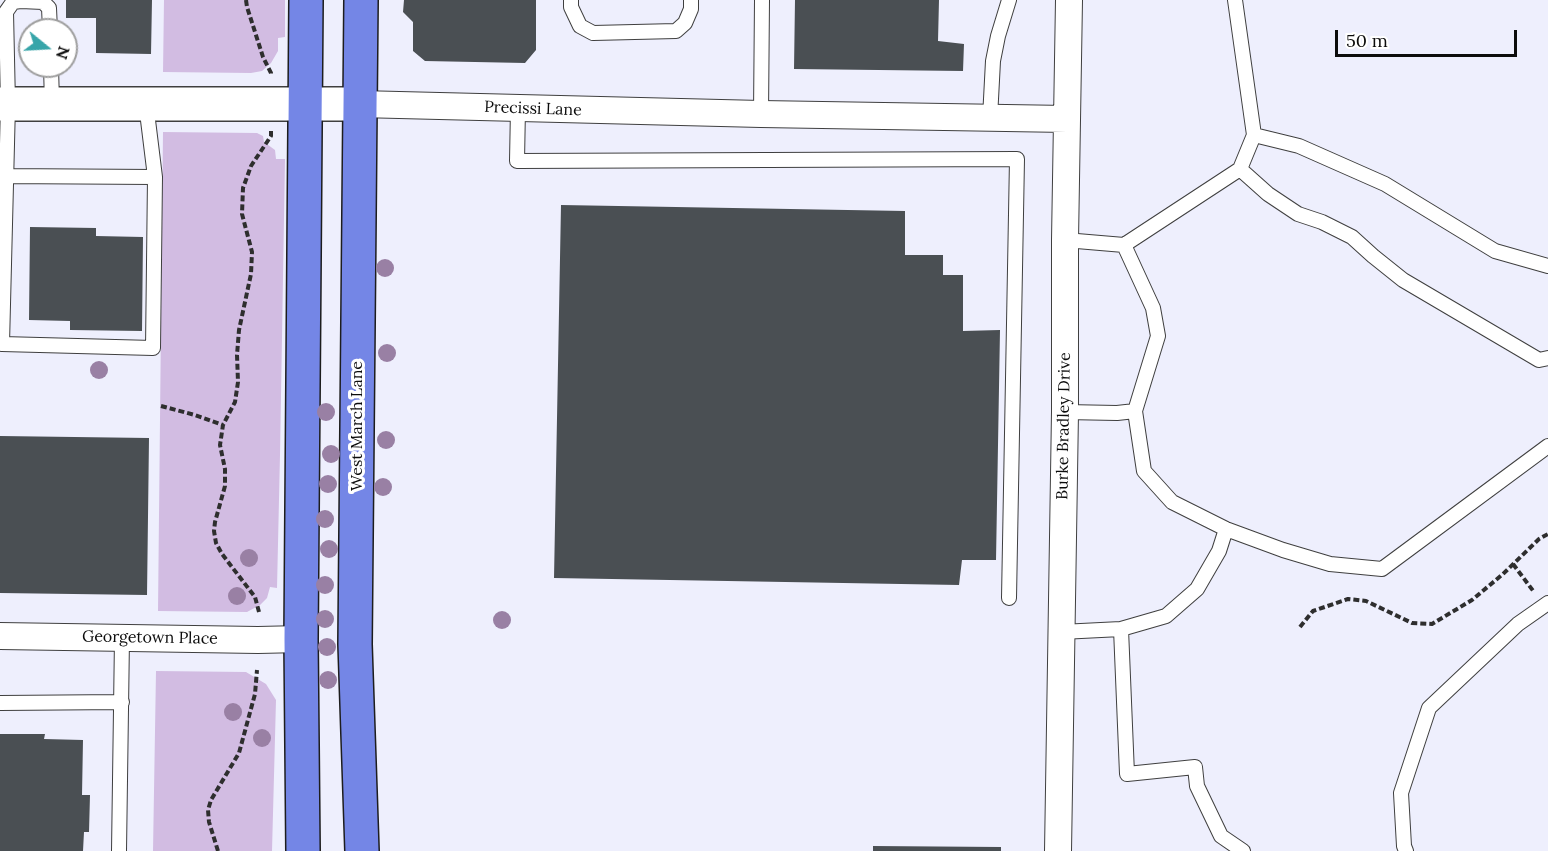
<!DOCTYPE html>
<style>
body{margin:0}
#map{position:relative;width:1548px;height:851px;overflow:hidden;background:#eeeffd;font-family:Lora,serif}
canvas{display:block}
.north{position:absolute;left:18px;top:18px;width:60px;height:60px;box-sizing:border-box;background:#fff;border:2px solid #9e9e9e;border-radius:50%;rotate:108deg;font-size:16px;font-weight:700;line-height:24px;text-align:center;color:#0c0c0c}
.north::after{content:'';display:block;margin:auto;width:21px;height:27px;background:#37a5a9;clip-path:polygon(50% 0,100% 100%,50% 72%,0 100%)}
.scale{position:absolute;left:1335px;top:30px;width:182px;height:27px;box-sizing:border-box;border:3px solid #0c0c0c;border-top:0;padding-left:8px;font-size:18px;line-height:21px;white-space:nowrap;color:#0c0c0c;-webkit-text-stroke:4px #fff;paint-order:stroke}
</style>
<div id="map">
<canvas width="1548" height="851"></canvas>
<div class="north">N</div>
<div class="scale">50 m</div>
</div>
<script>
const ctx = document.querySelector('canvas').getContext('2d');
ctx.lineJoin = 'round';
function fill(path, color) { ctx.fillStyle = color; ctx.fill(path, 'evenodd'); }
const poly = rows => new Path2D(rows.map(r => 'M' + r).join(''));
function strokePath(path, color, width, dash) { ctx.strokeStyle = color; ctx.lineWidth = width; ctx.lineCap = dash ? 'butt' : 'round'; ctx.setLineDash(dash || []); ctx.stroke(path); }
function write(font, color, halo, rows, align = 'center') {
  ctx.font = font + ' Lora,serif'; ctx.lineWidth = 6; ctx.setLineDash([]); ctx.textBaseline = 'middle'; ctx.strokeStyle = halo; ctx.fillStyle = color; for (const [text, x, y, turn = 0] of rows) {
    ctx.save(); ctx.translate(x, y); ctx.rotate((+turn || 0) * Math.PI / 180); ctx.textAlign = isNaN(turn) ? turn : align; if (halo) ctx.strokeText(text, 0, 0); ctx.fillText(text, 0, 0); ctx.restore();
  }
}
const green = poly([
 [164,0,285,0,285,37,278,38,278,51,271,63,262,71,251,73,163,72],
 [163,132,257,133,263,136,264,142,275,150,276,159,285,159,280,455,277,588,270,587,267,598,260,605,247,612,158,611],
 [156,671,246,672,266,684,276,700,272,851,153,851]
]);
const building = poly([
 [66,0,152,0,151,54,96,53,96,18,66,18],
 [404,0,536,0,536,50,525,63,425,61,413,51,413,22,403,12],
 [795,0,939,0,938,41,964,44,963,71,794,69],
 [561,205,905,211,905,255,943,255,943,275,963,275,963,331,1000,330,996,560,962,560,959,585,554,578],
 [30,227,96,228,96,236,143,237,142,331,70,330,70,321,29,320],
 [0,436,149,438,147,595,0,593],
 [0,734,45,734,44,739,83,740,82,795,90,795,89,832,84,832,83,851,0,851],
 [873,846,1001,847,1001,851,873,851]
]);
const path = poly([
 [246,0,247,7,263,57,271,73,271,76],
 [161,406,195,415,223,425],
 [1513,564,1534,592],
 [259,612,255,597,222,554,216,543,214,531,215,522,225,486,225,469,220,445,223,425,235,402,238,382,237,355,239,330,251,274,252,252,242,214,243,188,251,166,271,136,271,131],
 [1300,627,1313,611,1348,599,1366,601,1412,623,1432,624,1472,600,1503,574,1539,539,1548,534],
 [218,851,209,822,208,810,211,800,239,753,255,694,257,670]
]);
const service = poly([
 [571,0,571,7,580,26,593,33,676,31,685,23,691,9,691,0],
 [50,30,49,8,43,2,21,1,13,2,6,12,8,104,2,344,153,348,155,177,146,104],
 [51,66,52,104],
 [518,108,517,161,1017,159,1009,598],
 [761,114,762,0],
 [990,118,993,61,998,36,1009,0],
 [1254,135,1299,146,1385,184,1495,251,1548,266],
 [1240,169,1268,194,1298,214,1322,222,1352,237,1373,256,1403,280,1539,360,1548,358],
 [0,176,155,177],
 [1065,240,1124,245,1240,169,1254,135,1235,0],
 [1124,245,1153,308,1158,336,1135,411,1144,471,1172,502,1226,529,1283,550,1330,564,1382,569,1548,446],
 [1065,412,1117,413,1135,411],
 [1121,629,1127,774,1195,767,1197,786,1221,836,1243,851],
 [1061,632,1121,629,1166,616,1197,589,1219,551,1226,529],
 [0,703,122,702],
 [119,851,122,638],
 [1406,851,1404,846,1401,793,1429,708,1518,624,1548,603]
]);
const minor = poly([
 [359,104,761,114,1067,119],
 [0,636,258,640,301,639],
 [1058,851,1065,412,1065,240,1069,0]
]);
const tertiary = poly([
 [0,104,359,104]
]);
const primary = poly([
 [361,0,355,644,362,851],
 [303,851,301,639,306,0]
]);
const trees = [
 [385,268],
 [387,353],
 [99,370],
 [326,412],
 [386,440],
 [331,454],
 [328,484],
 [383,487],
 [325,519],
 [329,549],
 [249,558],
 [325,585],
 [237,596],
 [325,619],
 [502,620],
 [327,647],
 [328,680],
 [233,712],
 [262,738]
];
const streetNames = [
 ["Precissi Lane",533,109,2],
 ["West March Lane",357,426,-90],
 ["Burke Bradley Drive",1064,426,-89],
 ["Georgetown Place",150,638,1]
];
fill(green, '#d2bce2');
fill(building, '#4a4f53');
strokePath(service, '#3f3f3f', 16);
strokePath(minor, '#3f3f3f', 28);
strokePath(tertiary, '#3f3f3f', 36);
strokePath(primary, '#1d1d1d', 36);
strokePath(path, '#2e2e2e', 4, [6, 3]);
strokePath(service, '#fff', 14);
strokePath(minor, '#fff', 26);
strokePath(tertiary, '#fff', 33);
strokePath(primary, '#7486e6', 33);
ctx.fillStyle = '#9980a4';
for (const [x, y] of trees) { ctx.beginPath(); ctx.arc(x, y, 9, 0, 2 * Math.PI); ctx.fill(); }
write('16px', '#0c0c0c', '#fff', streetNames);
</script>
